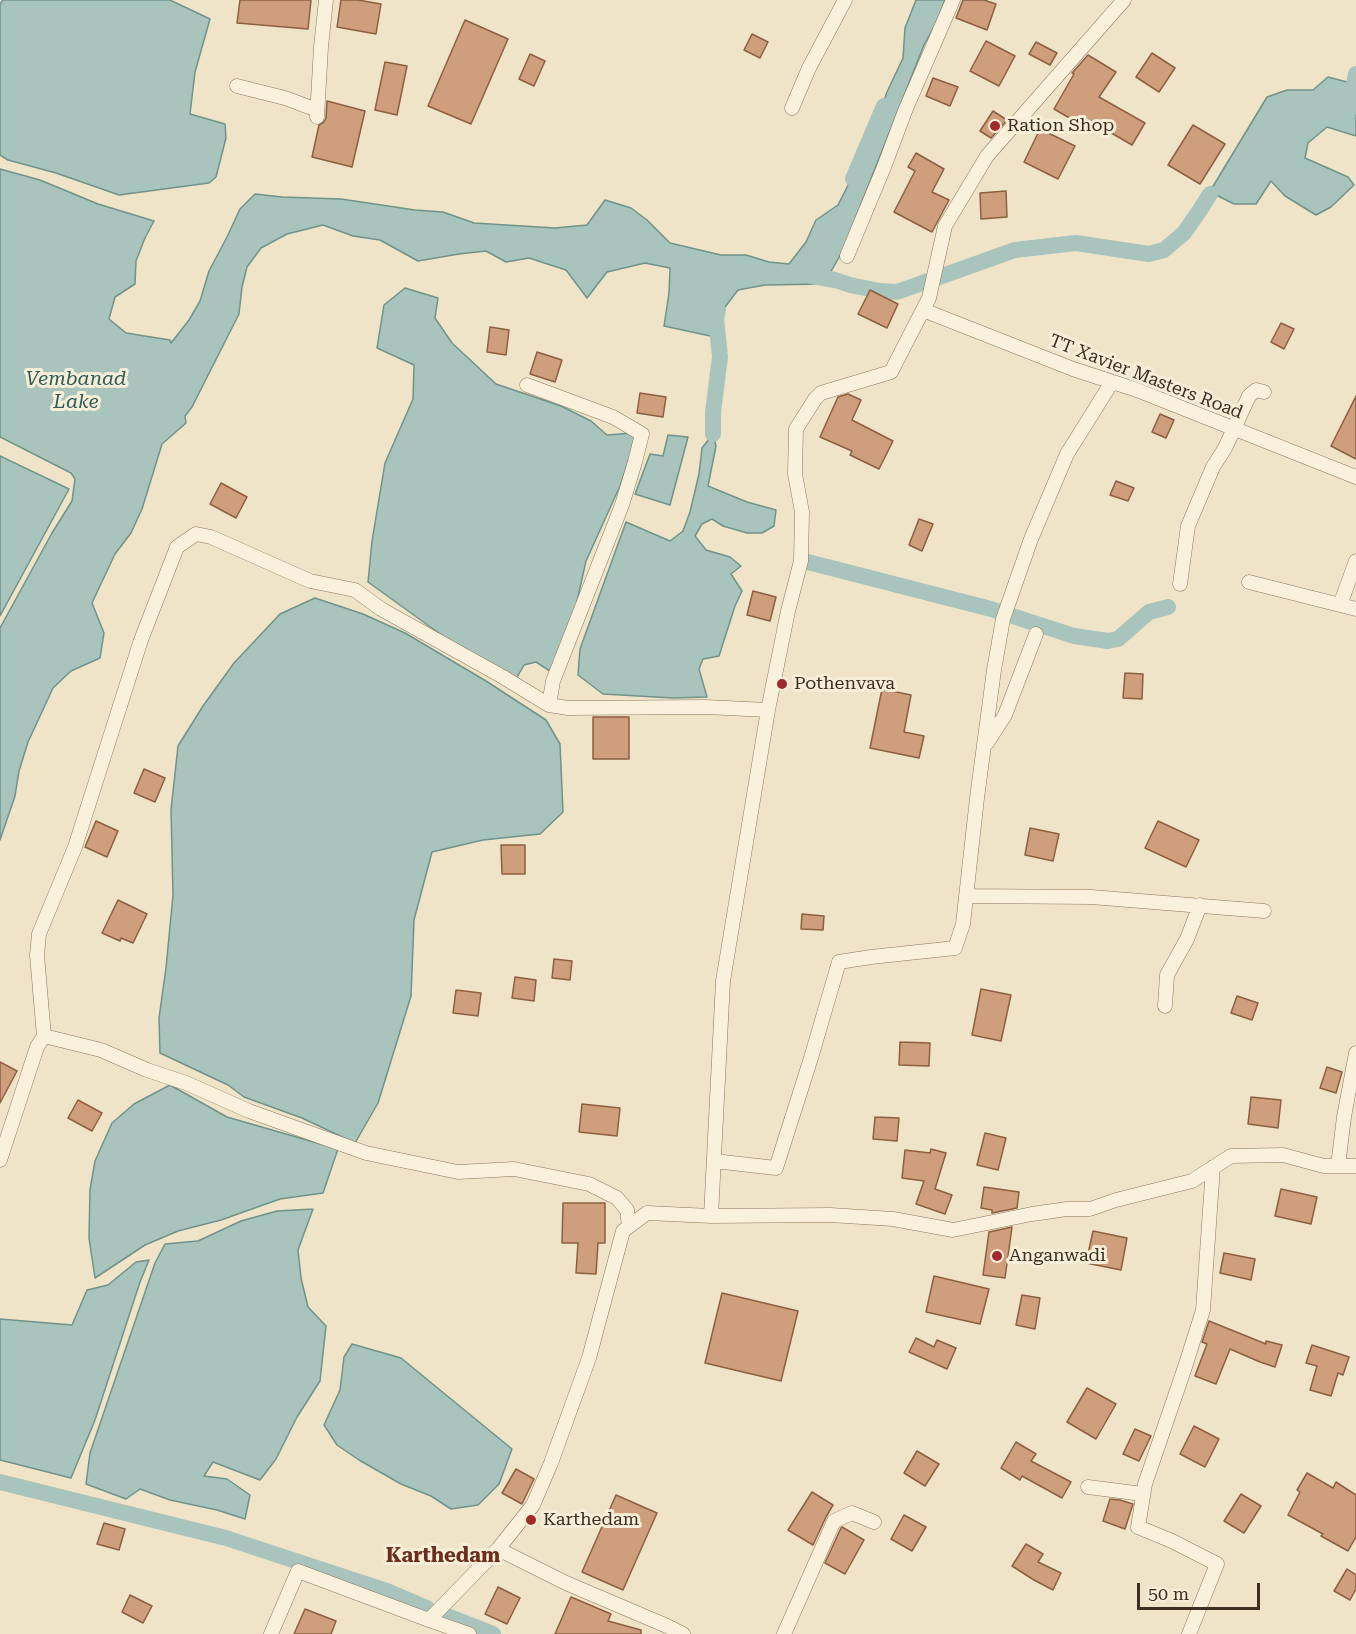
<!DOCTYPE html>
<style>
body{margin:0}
#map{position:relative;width:1356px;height:1634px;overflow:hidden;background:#f0e4c8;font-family:"Roboto Serif",serif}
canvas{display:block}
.scale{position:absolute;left:1137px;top:1583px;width:123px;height:27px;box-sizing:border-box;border:3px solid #3d2e20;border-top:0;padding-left:8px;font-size:18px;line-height:21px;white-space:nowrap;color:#3d2e20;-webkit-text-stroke:4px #f7eed8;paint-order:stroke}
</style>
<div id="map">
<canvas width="1356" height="1634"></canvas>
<div class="scale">50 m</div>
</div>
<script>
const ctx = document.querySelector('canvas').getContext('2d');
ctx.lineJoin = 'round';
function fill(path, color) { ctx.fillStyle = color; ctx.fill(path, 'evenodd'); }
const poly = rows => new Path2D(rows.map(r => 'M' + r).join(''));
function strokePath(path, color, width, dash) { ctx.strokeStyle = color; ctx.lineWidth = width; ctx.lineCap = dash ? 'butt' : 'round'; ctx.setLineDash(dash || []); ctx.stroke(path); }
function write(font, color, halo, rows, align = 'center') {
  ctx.font = font + ' "Roboto Serif",serif'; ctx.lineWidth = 6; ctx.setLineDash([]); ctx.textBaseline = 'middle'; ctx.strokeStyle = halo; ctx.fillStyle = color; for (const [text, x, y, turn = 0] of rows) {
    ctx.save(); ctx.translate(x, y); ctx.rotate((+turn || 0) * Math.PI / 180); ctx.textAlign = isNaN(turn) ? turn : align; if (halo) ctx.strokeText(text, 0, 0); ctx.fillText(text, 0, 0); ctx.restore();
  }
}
const water = poly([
 [3,0,170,0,210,19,195,72,190,114,225,124,226,138,216,177,209,183,119,195,56,173,8,160,0,155,0,4,3,0],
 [916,0,945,0,936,23,924,45,842,252,824,284,765,285,738,290,722,311,715,337,664,326,669,293,670,268,645,263,607,272,587,298,566,270,529,258,506,262,486,251,459,254,418,261,380,240,353,236,323,225,287,234,261,248,247,267,242,287,239,314,192,407,185,416,186,423,162,444,142,509,131,533,115,554,92,603,104,633,100,658,71,671,53,688,28,742,19,771,15,796,0,840,0,628,52,533,72,501,75,479,71,473,0,437,0,169,40,180,98,204,154,221,145,238,136,261,135,284,115,297,109,319,126,333,170,340,171,343,189,320,200,301,209,271,227,237,240,209,255,194,282,197,341,199,415,210,443,212,474,223,555,228,587,225,605,200,631,208,647,220,670,243,721,255,746,255,769,262,789,264,806,242,816,220,838,205,870,142,887,92,903,58,905,28,916,0],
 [1328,77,1347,82,1356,93,1356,136,1327,127,1308,143,1305,158,1348,177,1354,185,1331,207,1316,215,1285,196,1271,181,1256,204,1234,204,1218,196,1212,188,1267,97,1287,90,1313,90,1328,77],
 [405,288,438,298,435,318,452,343,496,384,561,406,591,421,607,435,633,433,635,441,620,486,586,561,575,610,553,673,536,662,524,665,515,681,465,652,368,582,372,541,385,463,413,399,414,365,377,348,384,305,405,288],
 [713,434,716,446,708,486,747,502,776,510,774,526,762,533,747,533,723,526,712,519,702,524,695,536,706,550,730,557,741,566,731,574,742,591,735,606,719,656,703,659,699,669,707,697,673,698,603,694,578,675,580,649,626,522,670,541,683,531,690,512,699,474,702,448,713,434],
 [668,435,688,437,670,505,635,494,650,454,663,456,668,435],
 [0,456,69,489,0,616,0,456],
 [315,598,363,614,405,633,486,681,546,720,560,744,563,812,540,834,483,840,432,852,414,920,411,996,378,1103,355,1143,302,1118,244,1097,228,1085,160,1053,159,1018,166,968,173,895,171,810,178,746,203,706,234,663,280,614,315,598],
 [170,1085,227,1117,338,1149,323,1193,280,1199,221,1220,178,1231,145,1245,95,1278,89,1238,90,1190,95,1161,112,1123,134,1104,170,1085],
 [313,1209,298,1250,301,1278,308,1307,326,1326,320,1381,297,1417,276,1459,260,1480,213,1462,204,1476,227,1479,250,1495,245,1519,217,1510,170,1500,140,1489,126,1499,86,1484,90,1453,155,1263,165,1244,198,1241,241,1221,277,1211,313,1209],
 [149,1260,140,1282,95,1420,71,1478,0,1460,0,1319,72,1325,87,1290,108,1285,136,1262,149,1260],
 [352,1344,401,1358,512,1449,499,1484,478,1505,451,1509,431,1496,401,1484,359,1460,337,1445,324,1425,340,1390,344,1357,352,1344]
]);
const canal = poly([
 [1349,110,1356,74],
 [853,179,884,106],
 [812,276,835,280,850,285,880,291,897,292,1015,250,1076,243,1149,254,1164,250,1184,233,1200,210,1210,194],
 [713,434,713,412,720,357,716,319,718,310],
 [804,561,991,609,1074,636,1108,641,1118,639,1149,612,1168,607],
 [0,1482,226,1538,387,1591,427,1608],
 [447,1616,493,1634]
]);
const building = poly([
 [240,0,311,0,308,29,237,23,240,0],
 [341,0,358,0,381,4,376,34,337,27,341,0],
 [963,0,984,0,996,4,987,30,956,18,963,0],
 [465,20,508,39,471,124,428,106,465,20],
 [752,34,768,42,760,58,744,50,752,34],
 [986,41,1015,56,999,86,970,71,986,41],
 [1036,42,1057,53,1050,65,1029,54,1036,42],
 [1152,53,1175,68,1159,92,1136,77,1152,53],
 [530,54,545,61,534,86,519,79,530,54],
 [1088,55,1116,72,1099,97,1145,123,1132,145,1089,120,1085,127,1054,109,1074,74,1072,73,1088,55],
 [385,62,407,66,397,115,375,110,385,62],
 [933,78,958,87,950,106,926,96,933,78],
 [327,101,365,111,352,167,312,157,319,125,324,122,326,118,327,101],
 [993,111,1007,120,991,138,980,131,993,111],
 [1193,125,1225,144,1200,184,1168,165,1193,125],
 [1040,129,1075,146,1058,179,1024,162,1040,129],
 [916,153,944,169,932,192,949,200,932,232,894,212,915,171,908,167,916,153],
 [1006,191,1007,217,981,219,980,193,1006,191],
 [870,290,898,304,887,328,858,314,870,290],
 [1281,323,1294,329,1284,349,1271,342,1281,323],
 [490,327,509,330,506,355,487,352,490,327],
 [537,352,562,360,555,382,530,374,537,352],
 [640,393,666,397,663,417,637,413,640,393],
 [848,394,861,400,852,420,893,441,879,469,850,455,852,451,820,437,838,397,848,394],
 [1356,396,1356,459,1331,446,1356,396],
 [1160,414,1174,420,1166,438,1152,432,1160,414],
 [1116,481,1134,488,1128,501,1110,495,1116,481],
 [221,483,247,497,236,518,210,504,221,483],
 [919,519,933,524,922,551,909,545,919,519],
 [753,591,776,597,770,621,747,615,753,591],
 [1125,673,1143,674,1142,699,1123,698,1125,673],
 [882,689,911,695,904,732,924,736,919,758,870,748,882,689],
 [593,717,629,717,629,759,593,759,593,717],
 [144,769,165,778,155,802,134,793,144,769],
 [96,821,118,831,107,857,85,847,96,821],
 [1158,821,1199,840,1186,867,1145,848,1158,821],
 [1030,828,1059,834,1053,861,1025,855,1030,828],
 [501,845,525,845,525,874,502,874,501,845],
 [118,900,147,914,133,943,121,938,120,941,102,933,118,900],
 [802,914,824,916,823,930,801,929,802,914],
 [554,959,572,961,570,980,552,978,554,959],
 [515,977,536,980,534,1001,512,998,515,977],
 [981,989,1011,995,1001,1041,972,1035,981,989],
 [456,990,481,993,478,1016,453,1013,456,990],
 [1237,996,1258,1003,1252,1020,1231,1013,1237,996],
 [900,1042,930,1043,929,1066,899,1065,900,1042],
 [0,1062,17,1071,0,1103,0,1062],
 [1327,1067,1342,1072,1336,1093,1320,1088,1327,1067],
 [1251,1097,1281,1100,1278,1128,1248,1124,1251,1097],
 [78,1100,102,1113,92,1131,68,1118,78,1100],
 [582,1104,620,1108,617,1136,579,1132,582,1104],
 [875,1117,899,1118,897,1141,873,1139,875,1117],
 [985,1133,1006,1138,998,1170,977,1165,985,1133],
 [931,1149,946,1153,935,1189,952,1195,945,1214,916,1204,924,1181,902,1178,905,1150,930,1153,931,1149],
 [984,1187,1019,1192,1017,1208,992,1213,992,1210,981,1208,984,1187],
 [1281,1189,1317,1197,1311,1224,1275,1216,1281,1189],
 [563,1203,605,1203,605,1243,598,1243,596,1274,576,1273,578,1243,562,1243,563,1203],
 [1012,1227,1005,1278,983,1275,989,1232,1012,1227],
 [1093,1231,1127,1238,1121,1270,1086,1263,1093,1231],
 [1224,1253,1255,1259,1251,1280,1220,1273,1224,1253],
 [934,1276,989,1289,980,1324,926,1312,934,1276],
 [722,1293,798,1311,781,1381,705,1363,722,1293],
 [1022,1295,1040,1298,1035,1329,1016,1325,1022,1295],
 [1209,1321,1266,1344,1266,1341,1282,1345,1275,1367,1260,1362,1230,1349,1216,1384,1195,1376,1207,1344,1202,1342,1209,1321],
 [916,1338,934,1347,937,1340,956,1348,947,1369,909,1352,916,1338],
 [1312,1345,1349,1357,1343,1375,1338,1373,1331,1396,1310,1390,1317,1366,1306,1363,1312,1345],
 [1087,1388,1116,1404,1096,1439,1067,1422,1087,1388],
 [1194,1426,1219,1439,1205,1467,1180,1454,1194,1426],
 [1135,1429,1151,1436,1139,1461,1123,1454,1135,1429],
 [1016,1442,1036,1454,1031,1461,1071,1482,1062,1498,1022,1476,1020,1480,1001,1468,1016,1442],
 [917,1451,939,1464,925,1486,904,1473,917,1451],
 [516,1469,534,1479,522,1504,502,1493,516,1469],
 [1307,1473,1333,1488,1336,1482,1356,1495,1356,1537,1348,1551,1321,1536,1323,1534,1288,1515,1300,1492,1297,1490,1307,1473],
 [812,1492,833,1505,826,1517,813,1545,788,1530,812,1492],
 [1241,1494,1261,1506,1244,1533,1224,1521,1241,1494],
 [616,1495,657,1513,623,1590,582,1572,616,1495],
 [1110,1499,1120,1500,1133,1504,1125,1529,1103,1521,1110,1499],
 [904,1515,926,1527,912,1551,891,1539,904,1515],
 [104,1523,125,1529,119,1550,97,1544,104,1523],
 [842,1527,864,1540,845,1574,825,1563,841,1528,842,1527],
 [1026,1544,1043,1554,1038,1562,1061,1573,1053,1590,1034,1580,1012,1566,1026,1544],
 [1347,1569,1356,1575,1356,1589,1350,1600,1334,1591,1347,1569],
 [498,1587,520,1598,507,1624,485,1614,498,1587],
 [130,1595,152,1606,143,1623,122,1612,130,1595],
 [571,1597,611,1614,608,1621,641,1630,641,1634,555,1634,571,1597],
 [305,1609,336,1621,331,1634,294,1634,305,1609]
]);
const minor = poly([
 [237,86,285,98,317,110],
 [792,108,809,68,845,0],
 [317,117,321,47,326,0],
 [847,256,884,167,905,111,953,0],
 [923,310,1073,369,1137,390,1356,477],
 [527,385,613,417,642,434,635,462,622,505,553,681,549,705],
 [1249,582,1356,609],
 [1180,584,1188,526,1213,467,1225,448,1249,396,1256,390,1264,392],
 [1340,605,1356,561],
 [987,743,1005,715,1036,634],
 [966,896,1091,897,1264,911],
 [1165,1006,1167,975,1187,939,1200,905],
 [44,1036,101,1050,147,1070,186,1083,249,1111,366,1153,458,1172,514,1169,589,1184,617,1198,627,1210,629,1226],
 [0,1160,37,1047,44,1036,37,955,39,934,75,847,141,640,177,547,196,534,211,537,310,581,355,590,381,609,503,677,549,705,568,708,705,707,768,710],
 [714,1161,776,1168,811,1058,839,962,871,957,955,948,963,924,977,798,994,670,1003,619,1031,539,1067,454,1112,382],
 [1338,1166,1344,1117,1356,1053],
 [711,1216,830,1215,893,1219,953,1230,1032,1214,1067,1209,1090,1209,1116,1200,1192,1181,1231,1156,1283,1155,1324,1166,1356,1166],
 [1088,1487,1143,1494],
 [498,1549,566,1583,667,1626,683,1634],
 [429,1620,469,1634],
 [271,1634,298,1571,429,1620,498,1549,533,1505,551,1463,589,1358,623,1231,647,1213,711,1216,723,981,768,710,788,611,801,561,802,512,795,474,796,429,815,399,821,393,891,372,929,298,945,226,987,156,1124,0],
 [784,1634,834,1521,852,1513,874,1522],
 [1189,1634,1217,1564,1172,1541,1138,1527,1145,1484,1185,1367,1203,1310,1213,1167]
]);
const markers = [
 [995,126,6,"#9e2a2b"],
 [782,684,6,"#9e2a2b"],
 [997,1256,6,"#9e2a2b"],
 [531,1520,6,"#9e2a2b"]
];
const poiNames = [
 ["Ration Shop",1007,126],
 ["Pothenvava",794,684],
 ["Anganwadi",1009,1256],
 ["Karthedam",543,1520]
];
const streetNames = [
 ["TT Xavier Masters Road",1146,377,21]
];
const waterNames = [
 ["Vembanad",76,379],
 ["Lake",76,402]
];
const neighbourhoodNames = [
 ["Karthedam",443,1556]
];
fill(water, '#a9c4bc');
strokePath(water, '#6f938a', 1.5);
strokePath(canal, '#a9c4bc', 16);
fill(building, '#cf9f7d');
strokePath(building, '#8d5f41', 1.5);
strokePath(minor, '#8d765c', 15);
strokePath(minor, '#faf1dc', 14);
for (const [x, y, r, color] of markers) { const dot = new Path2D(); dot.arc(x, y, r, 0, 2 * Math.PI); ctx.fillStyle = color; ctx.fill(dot); strokePath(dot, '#f7eed8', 2); }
write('18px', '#3d2e20', '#f7eed8', poiNames, 'left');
write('18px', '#3d2e20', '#f7eed8', streetNames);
write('italic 20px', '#2f5d5a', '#f7eed8', waterNames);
write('bold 20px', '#6b2e1e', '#f7eed8', neighbourhoodNames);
</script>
